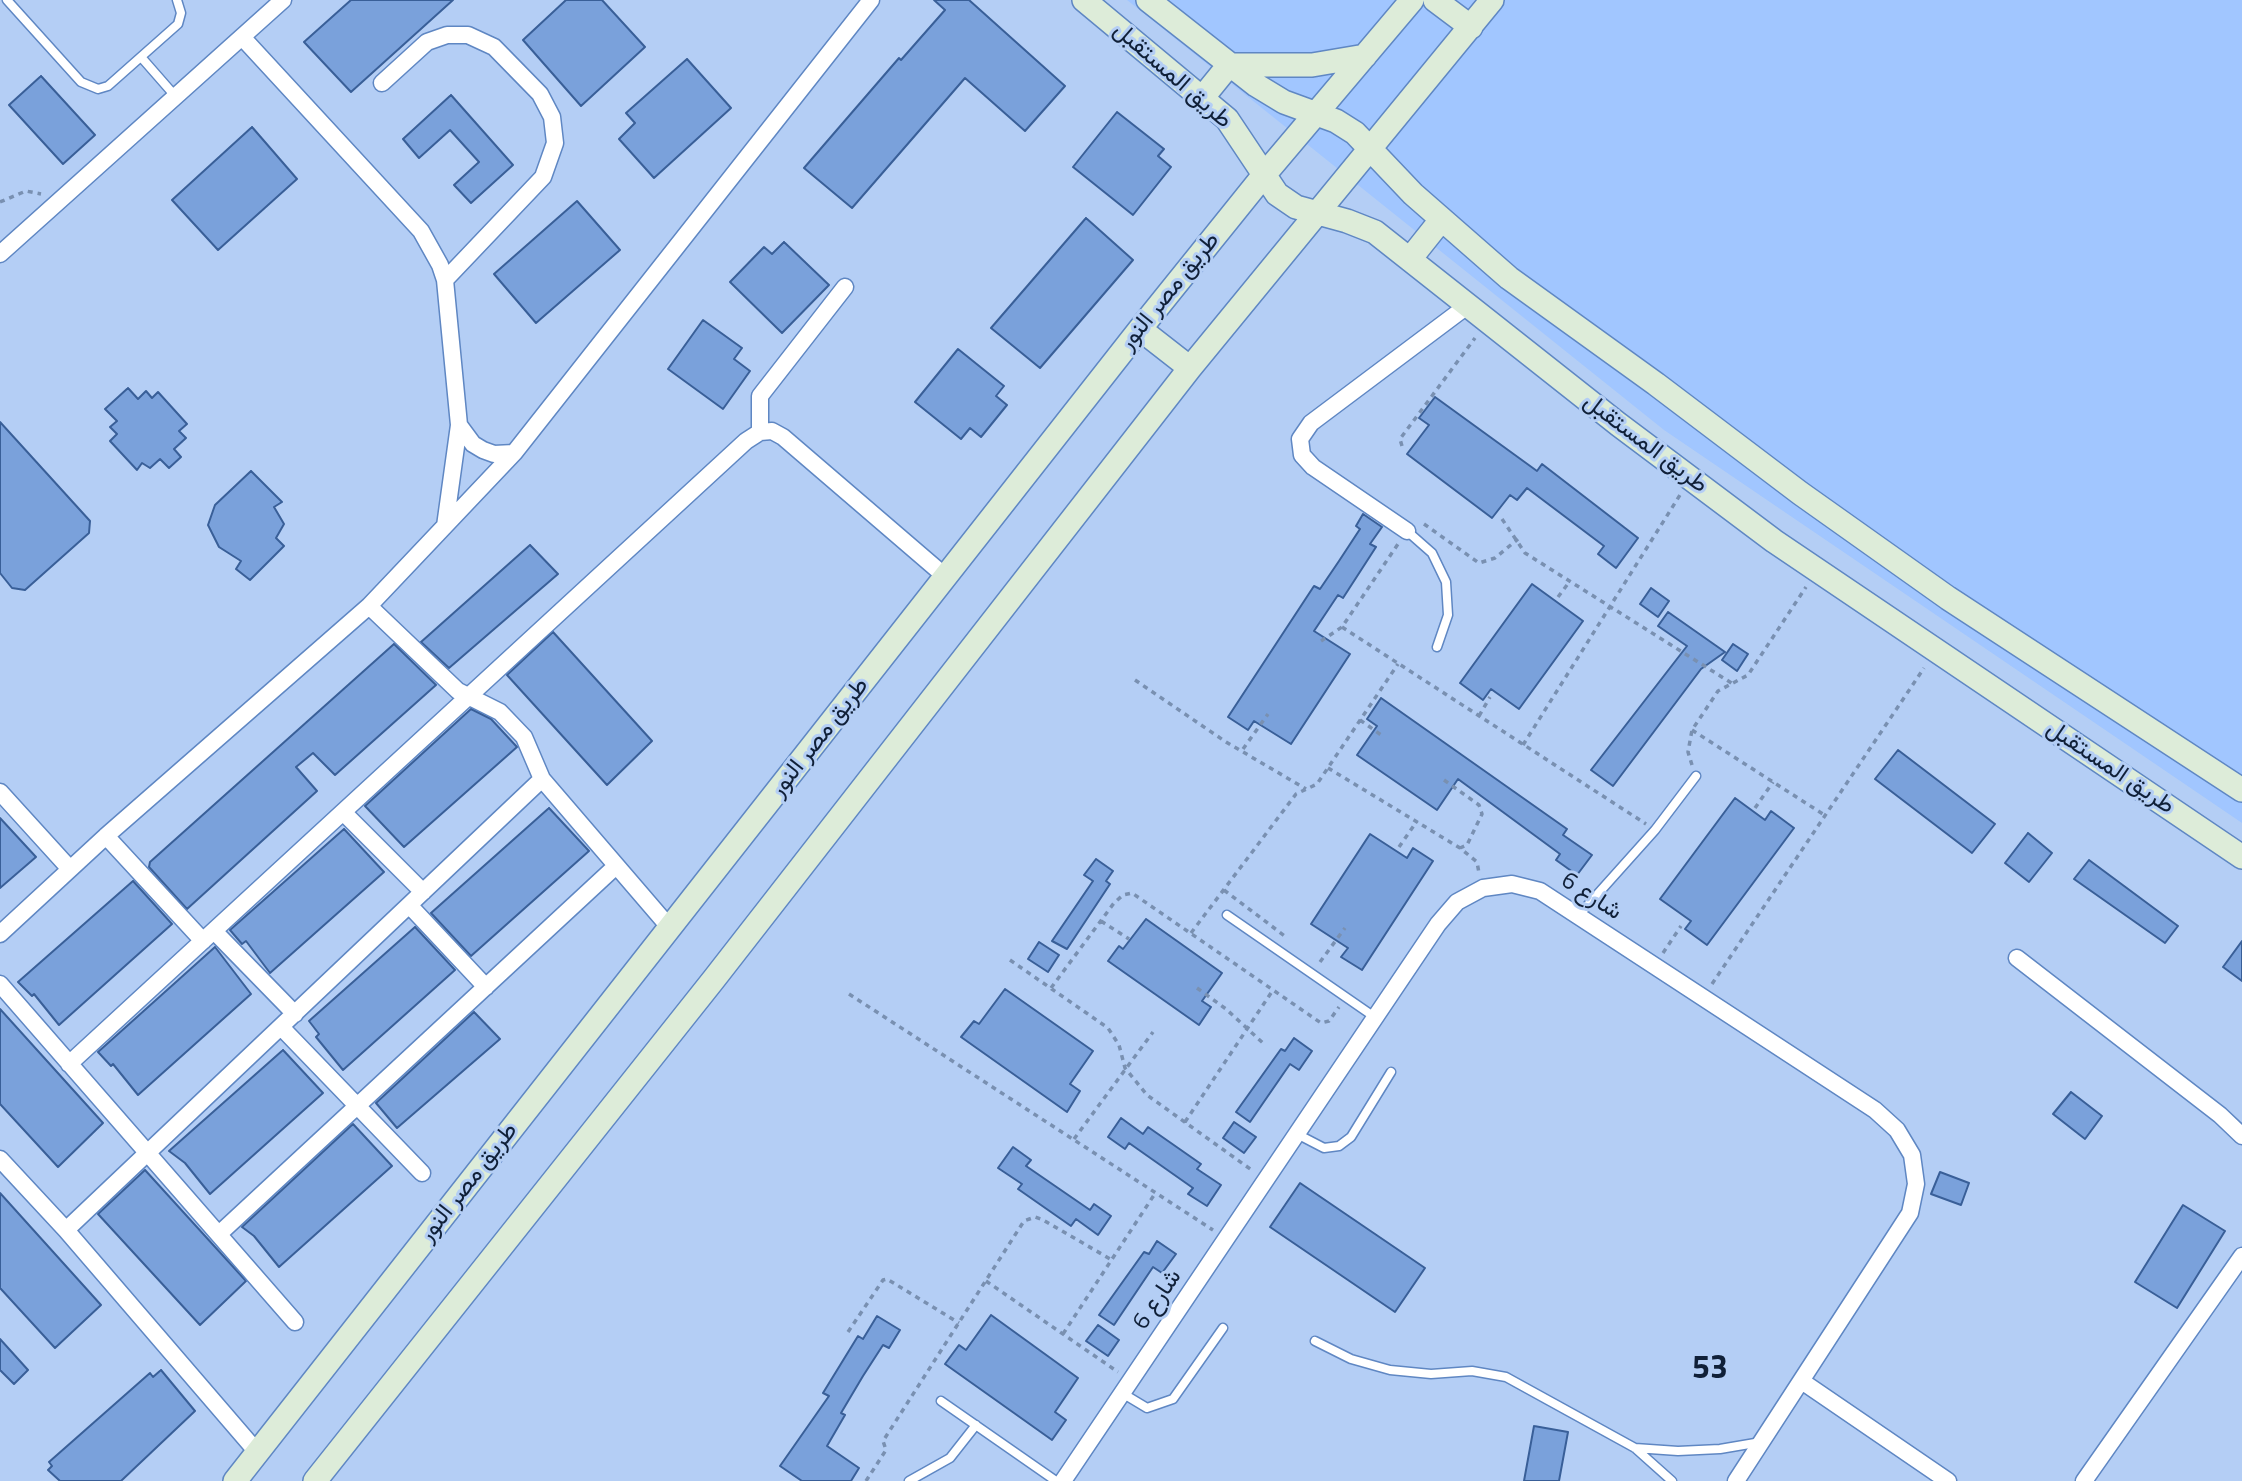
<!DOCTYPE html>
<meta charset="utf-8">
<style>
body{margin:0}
canvas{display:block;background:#b4cef5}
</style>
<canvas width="2242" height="1481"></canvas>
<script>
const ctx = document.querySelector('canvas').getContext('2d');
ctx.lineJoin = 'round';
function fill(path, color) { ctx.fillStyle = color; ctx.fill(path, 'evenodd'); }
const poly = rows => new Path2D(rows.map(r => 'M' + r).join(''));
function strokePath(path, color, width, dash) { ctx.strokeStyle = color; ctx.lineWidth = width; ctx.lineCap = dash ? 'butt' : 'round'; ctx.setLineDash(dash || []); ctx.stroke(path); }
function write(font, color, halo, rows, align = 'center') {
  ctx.font = font + ' "Titillium Web",Vazirmatn,sans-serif'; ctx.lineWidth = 6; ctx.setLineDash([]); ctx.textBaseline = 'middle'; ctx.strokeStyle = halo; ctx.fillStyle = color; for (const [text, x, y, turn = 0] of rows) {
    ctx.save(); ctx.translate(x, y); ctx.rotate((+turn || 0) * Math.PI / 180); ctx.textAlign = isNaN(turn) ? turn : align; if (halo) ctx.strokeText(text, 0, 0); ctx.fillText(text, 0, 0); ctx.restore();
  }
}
const built = poly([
 [1127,0,2242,0,2242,823,1664,430]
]);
const building = poly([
 [351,0,453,0,351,92,304,42,351,0],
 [566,0,602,0,645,47,581,106,523,40,566,0],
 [934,0,969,0,1065,86,1025,131,965,78,852,208,804,168,899,58,901,60,945,10,934,0],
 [687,59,731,108,654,178,619,139,635,123,626,113,687,59],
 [41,76,95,135,63,164,9,105,41,76],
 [451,95,513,165,471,203,454,185,479,162,450,130,419,158,403,139,451,95],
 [1117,112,1164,149,1158,156,1171,167,1133,215,1073,167,1117,112],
 [252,127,297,179,218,250,172,200,252,127],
 [577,201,620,250,536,323,494,274,577,201],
 [1086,218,1133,260,1040,368,991,328,1086,218],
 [784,242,829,285,782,333,730,282,764,247,772,254,784,242],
 [703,320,742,348,734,359,750,371,723,409,668,369,703,320],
 [958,349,1004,386,996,396,1007,405,981,437,970,428,961,439,915,402,958,349],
 [128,388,138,399,146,391,152,398,158,392,187,424,179,431,186,438,174,449,181,457,169,468,160,459,150,468,142,463,137,470,110,441,117,434,110,427,117,421,105,409,128,388],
 [1435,397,1537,471,1542,464,1638,538,1616,568,1598,554,1604,546,1527,488,1517,500,1510,495,1492,518,1407,454,1429,425,1419,418,1435,397],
 [0,422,90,521,89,533,25,590,12,588,0,573,0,422],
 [251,471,282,502,274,507,284,524,276,538,284,546,250,580,236,569,241,561,219,547,208,525,215,505,251,471],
 [1363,514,1382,527,1370,544,1376,547,1343,598,1338,595,1314,631,1350,654,1291,744,1254,721,1248,730,1228,717,1314,586,1320,589,1339,561,1360,529,1356,526,1363,514],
 [530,545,558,574,449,668,421,642,530,545],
 [1532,584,1583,621,1519,709,1491,689,1483,700,1460,683,1532,584],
 [1651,588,1669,601,1658,617,1640,604,1651,588],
 [1668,612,1725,652,1701,669,1613,786,1591,770,1687,646,1658,626,1668,612],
 [553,632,652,741,607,785,507,675,553,632],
 [394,644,436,685,335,775,313,753,296,767,317,791,187,909,149,867,150,862,394,644],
 [1733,644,1748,654,1737,671,1722,660,1733,644],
 [1381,698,1567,829,1563,835,1592,855,1577,875,1556,860,1560,854,1458,779,1437,810,1357,755,1377,726,1367,719,1381,698],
 [471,709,491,719,517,747,404,847,365,806,471,709],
 [1898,750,1995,824,1972,853,1875,779,1898,750],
 [1735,798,1765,820,1771,811,1794,828,1707,945,1685,929,1691,921,1660,899,1735,798],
 [549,808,589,851,471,956,431,913,549,808],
 [0,818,36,857,0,888,0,818],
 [344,829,384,872,270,973,246,941,242,944,230,930,344,829],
 [2028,833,2052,853,2029,882,2005,863,2028,833],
 [1370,834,1407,858,1413,848,1433,861,1362,970,1341,957,1348,948,1311,924,1370,834],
 [1096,859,1113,871,1106,881,1110,884,1067,949,1052,941,1093,881,1084,875,1096,859],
 [2089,860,2178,926,2165,943,2074,879,2089,860],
 [133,881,172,924,59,1025,34,994,32,996,18,982,133,881],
 [1146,919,1222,973,1202,1001,1211,1007,1199,1025,1108,961,1119,946,1123,949,1146,919],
 [415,927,455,970,343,1070,316,1037,319,1034,309,1021,415,927],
 [2242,941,2242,981,2223,967,2242,941],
 [1039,942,1059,955,1048,972,1028,959,1039,942],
 [215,947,251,994,138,1095,113,1064,111,1066,98,1052,215,947],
 [1005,989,1093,1051,1070,1084,1080,1091,1067,1112,961,1037,974,1021,979,1024,1005,989],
 [0,1009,103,1123,58,1167,0,1104,0,1009],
 [474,1012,500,1039,397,1128,376,1103,474,1012],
 [1294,1038,1312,1051,1299,1070,1290,1064,1250,1122,1236,1112,1281,1049,1285,1051,1294,1038],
 [283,1050,323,1093,210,1194,185,1163,169,1151,283,1050],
 [2071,1092,2102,1116,2085,1139,2053,1114,2071,1092],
 [1121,1118,1143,1134,1148,1127,1201,1164,1197,1169,1221,1185,1207,1206,1188,1194,1193,1188,1129,1143,1125,1149,1108,1137,1121,1118],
 [1234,1122,1256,1137,1244,1153,1223,1138,1234,1122],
 [353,1124,392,1166,279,1267,254,1236,242,1227,353,1124],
 [1013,1147,1031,1160,1026,1166,1090,1210,1094,1204,1111,1216,1098,1235,1076,1219,1071,1226,1018,1189,1022,1184,998,1168,1013,1147],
 [145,1170,246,1281,200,1325,98,1214,145,1170],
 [1940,1172,1969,1183,1961,1205,1931,1194,1940,1172],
 [1300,1183,1425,1268,1395,1312,1270,1227,1300,1183],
 [0,1193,101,1305,55,1348,0,1288,0,1193],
 [2183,1205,2225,1231,2177,1308,2135,1282,2183,1205],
 [1157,1241,1176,1254,1162,1273,1153,1267,1114,1325,1099,1315,1144,1252,1149,1254,1157,1241],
 [991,1315,1078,1378,1055,1412,1066,1420,1052,1440,945,1364,959,1345,966,1350,991,1315],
 [877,1316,900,1330,889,1348,883,1345,863,1376,841,1413,845,1415,827,1446,859,1468,851,1481,802,1481,780,1466,829,1396,823,1393,858,1336,863,1339,877,1316],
 [1098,1325,1119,1340,1108,1356,1086,1341,1098,1325],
 [0,1339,28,1370,14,1384,0,1370,0,1339],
 [161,1370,195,1411,121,1481,60,1481,48,1470,52,1466,49,1462,150,1373,153,1377,161,1370],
 [1534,1426,1568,1432,1559,1481,1524,1481,1534,1426]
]);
const path = poly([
 [0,202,26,191,41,194],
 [1402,446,1400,439,1475,338],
 [1502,519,1525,553,1733,684],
 [1424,524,1479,563,1495,558,1518,539],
 [1558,597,1570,581],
 [1342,627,1646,824],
 [1321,641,1342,627,1398,544],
 [1135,680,1226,742,1306,789],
 [1479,716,1490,697],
 [1360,720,1384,737],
 [1692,730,1826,816],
 [1523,745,1680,495],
 [1243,749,1268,714],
 [1692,765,1688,752,1692,730,1718,691,1748,675,1806,587],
 [1328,768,1460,848,1477,862,1479,873],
 [1444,780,1479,805,1482,814,1467,845,1460,848],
 [1755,808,1773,782],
 [1399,847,1417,821],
 [1224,890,1286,937],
 [1101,921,1129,939],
 [1191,933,1296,794,1317,784,1398,664],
 [1663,953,1681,926],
 [1010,960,1108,1028,1119,1045,1125,1068,1147,1095,1253,1171],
 [1320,962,1345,928],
 [1712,984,1924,668],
 [1051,988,1114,903,1123,895,1132,893,1321,1023,1329,1021,1339,1007],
 [1197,988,1226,1009,1264,1044],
 [849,994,1213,1230],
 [1185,1122,1273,990],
 [1074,1139,1153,1032],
 [986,1281,1118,1372],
 [848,1332,883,1280,887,1279,959,1323],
 [1063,1334,1156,1192],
 [866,1481,886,1450,883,1441,1024,1221,1035,1217,1043,1220,1112,1260]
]);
const lane = poly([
 [7,0,81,82,98,89,108,86,178,24,181,13,177,0],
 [141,57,176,97],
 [1407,531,1432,553,1446,582,1448,615,1437,647],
 [1227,915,1376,1018],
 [1578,916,1655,830,1696,776],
 [1297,1134,1324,1148,1339,1146,1351,1137,1391,1072],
 [1315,1341,1351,1359,1390,1370,1431,1374,1472,1371,1506,1377,1635,1448,1672,1481],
 [1122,1393,1147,1408,1173,1399,1223,1328],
 [941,1401,1056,1481],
 [1635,1448,1678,1451,1720,1449,1761,1442],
 [909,1481,950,1458,976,1425]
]);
const street = poly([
 [242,37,421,231,440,265,445,280,459,425,445,526],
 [382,83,427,42,447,35,468,35,494,47,540,94,552,117,555,143,543,177,445,280],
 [0,254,283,0],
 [459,425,473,444,483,450,494,454,514,453],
 [760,432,760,396,845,287],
 [1407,531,1313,467,1302,455,1300,439,1311,423,1467,306],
 [369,606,458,691,500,712,524,737,542,779,670,928],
 [0,792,70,869],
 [343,812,423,892],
 [106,836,203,941],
 [409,905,486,987],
 [214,931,295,1014],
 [0,934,106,836,369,606,514,453,871,0],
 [2017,958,2220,1115,2242,1136],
 [0,984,295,1322],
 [281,1027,422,1173],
 [69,1064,746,441,760,432,772,431,783,437,946,577],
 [0,1159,66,1230,257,1452],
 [66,1230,542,779],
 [219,1234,616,866],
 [1803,1382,1948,1481],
 [1063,1481,1438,924,1457,902,1483,888,1512,884,1540,891,1875,1110,1897,1130,1912,1155,1916,1184,1910,1213,1736,1481],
 [2084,1481,2242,1256]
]);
const secondary = poly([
 [1084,0,1227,119,1277,194,1296,207,1347,221,1375,232,1618,424,1774,541,2242,857],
 [1148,0,1256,85,1284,102,1336,121,1355,133,1413,194,1509,278,1656,384,1800,493,1948,598,2242,790],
 [1435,0,1471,27],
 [1203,97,1229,65,1312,65,1365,56],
 [1410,259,1441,220],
 [1140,329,1190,368],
 [235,1481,1140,329,1264,175,1412,0],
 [315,1481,714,979,1190,368,1492,0]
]);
const streetNames = [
 ["طريق المستقبل",1172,76,41],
 ["طريق مصر النور",1170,292,-51],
 ["طريق المستقبل",1645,444,37],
 ["طريق مصر النور",820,738,-52],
 ["طريق المستقبل",2110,768,34],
 ["شارع 6",1591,897,33],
 ["طريق مصر النور",469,1183,-52],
 ["شارع 6",1158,1300,-56]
];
const districtNames = [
 ["53",1710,1370]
];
fill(built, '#a1c6ff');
fill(building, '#7aa1db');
strokePath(building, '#395f98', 2);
strokePath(lane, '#5f87c3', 11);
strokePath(street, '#5f87c3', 19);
strokePath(secondary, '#5f87c3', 26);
strokePath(path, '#7990b1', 3.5, [5, 5]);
strokePath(lane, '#fff', 8);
strokePath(street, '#fff', 16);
strokePath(secondary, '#ddecd9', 23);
write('24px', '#102038', '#b4cef5', streetNames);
write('bold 32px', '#102038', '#b4cef5', districtNames);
</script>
